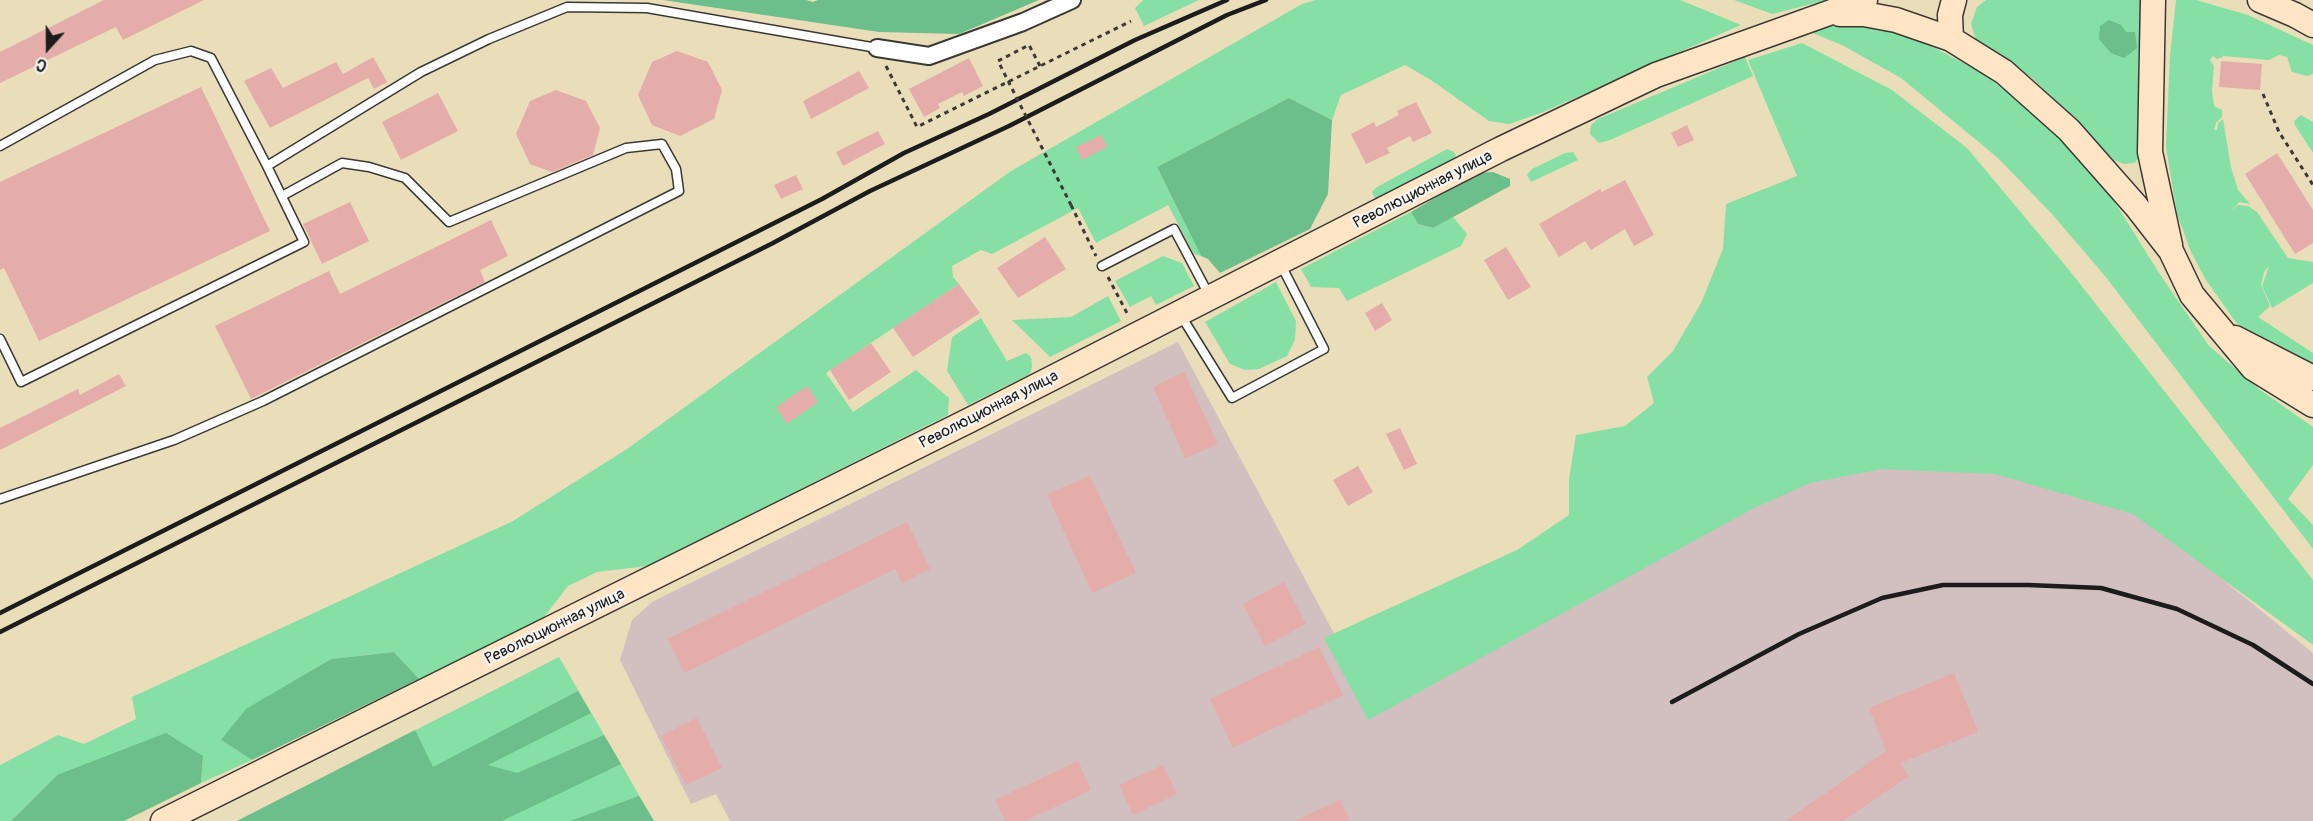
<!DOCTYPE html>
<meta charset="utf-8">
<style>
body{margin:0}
#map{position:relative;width:2313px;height:821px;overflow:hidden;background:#eadeba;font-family:Pangolin,sans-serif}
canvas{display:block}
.north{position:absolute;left:18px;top:18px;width:60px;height:60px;-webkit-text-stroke:4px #f6f6f2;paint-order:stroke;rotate:201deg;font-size:16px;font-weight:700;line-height:24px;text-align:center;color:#1c1c1c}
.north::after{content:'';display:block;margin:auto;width:21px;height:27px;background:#1c1c1c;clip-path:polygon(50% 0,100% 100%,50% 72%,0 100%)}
</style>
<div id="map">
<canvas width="2313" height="821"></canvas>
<div class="north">С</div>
</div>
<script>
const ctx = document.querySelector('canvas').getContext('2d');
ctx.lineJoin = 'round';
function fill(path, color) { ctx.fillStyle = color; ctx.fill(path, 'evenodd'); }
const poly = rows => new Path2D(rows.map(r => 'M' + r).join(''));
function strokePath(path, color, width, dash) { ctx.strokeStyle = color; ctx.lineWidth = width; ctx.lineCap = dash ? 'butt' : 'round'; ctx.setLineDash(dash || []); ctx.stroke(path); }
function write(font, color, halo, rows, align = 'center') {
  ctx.font = font + ' Pangolin,sans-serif'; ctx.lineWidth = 4.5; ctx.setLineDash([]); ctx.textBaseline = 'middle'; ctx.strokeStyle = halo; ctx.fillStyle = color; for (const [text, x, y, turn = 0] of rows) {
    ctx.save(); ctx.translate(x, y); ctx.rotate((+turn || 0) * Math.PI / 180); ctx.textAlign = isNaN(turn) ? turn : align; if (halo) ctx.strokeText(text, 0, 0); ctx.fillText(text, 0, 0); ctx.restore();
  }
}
const industrial = poly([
 [1178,342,1367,695,1746,495,1863,461,2008,470,2140,512,2313,653,2313,821,730,821,716,794,691,804,620,660,632,620,652,602]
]);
const green = poly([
 [1143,0,1199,0,1144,26,1135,8],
 [1316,0,1680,0,1741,25,1541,113,1509,124,1489,121,1431,80,1405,65,1341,95,1332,120,1289,98,1157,167,1201,256,1194,254,1168,205,1096,243,1078,208,992,254,981,250,952,266,953,277,959,284,826,373,853,412,916,370,949,398,948,415,647,566,597,572,568,586,540,622,419,679,394,652,331,659,306,674,221,740,252,760,201,783,203,756,57,775,11,821,0,821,0,765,58,735,84,744,136,719,132,697,513,521,627,449,1011,171,1302,4],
 [1734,0,1827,0,1772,14],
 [1986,0,2140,0,2140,155,2135,163,2124,164,2111,159,2072,116,2032,78,1976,40,1971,24,1977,7],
 [2176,0,2196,0,2248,15,2313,45,2313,74,2307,76,2292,72,2287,57,2279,55,2269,60,2223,56,2220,41,2223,57,2217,59,2213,56,2210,60,2214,66,2212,90,2214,106,2222,110,2222,117,2216,123,2214,130,2217,130,2218,123,2223,119,2231,167,2238,190,2250,204,2239,202,2232,211,2238,205,2248,206,2257,212,2288,258,2313,262,2313,283,2272,308,2262,286,2269,266,2264,272,2261,285,2270,306,2258,317,2313,353,2313,367,2247,333,2235,321,2206,280,2191,252,2177,214,2166,147,2170,56],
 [1870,22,1925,43,1981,72,2041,119,2104,185,2161,276,2209,346,2259,389,2313,427,2313,465,2288,499,2313,525,2313,549,2105,276,2052,214,1998,158,1901,78,1842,45,1810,32,1844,23],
 [1802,43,1892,90,1967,148,2069,270,2313,580,2313,645,2133,514,1995,474,1882,469,1810,483,1752,509,1368,720,1324,638,1517,550,1569,515,1569,479,1576,435,1625,426,1654,403,1647,377,1673,351,1701,303,1723,249,1726,204,1797,176,1748,60],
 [1745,57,1753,76,1610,140,1599,143,1590,134,1591,125,1598,119],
 [2301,115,2313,122,2313,153,2295,125,2294,121],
 [1447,149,1454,152,1456,156,1452,163,1382,201,1375,199,1372,192,1377,187],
 [1573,152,1578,160,1531,182,1527,175,1532,169,1565,153],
 [1411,212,1418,224,1433,228,1453,217,1467,234,1461,246,1347,301,1339,288,1311,287,1301,269],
 [1163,256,1182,263,1194,286,1156,305,1151,296,1130,307,1115,281],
 [1276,282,1296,321,1295,340,1287,356,1259,369,1245,370,1230,364,1205,322],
 [1108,296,1121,321,1050,357,1012,320,1071,317],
 [981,318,1007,361,1026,353,1031,357,1032,366,1030,374,968,405,947,371,952,337],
 [559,657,654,821,237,821]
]);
const forest = poly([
 [663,0,806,0,813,2,818,0,1039,0,959,34,879,32],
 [2109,20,2121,25,2126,32,2135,32,2137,48,2124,58,2111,53,2099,39,2100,26],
 [1289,98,1332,120,1328,194,1310,229,1220,273,1208,259,1201,256,1157,167],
 [1493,172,1510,179,1510,186,1433,228,1418,224,1411,212,1477,173],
 [394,652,419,679,252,760,221,740,246,709,331,659],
 [578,691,591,713,488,765,517,773,604,735,621,764,502,821,237,821,415,730,433,767],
 [166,733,203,756,201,783,124,821,11,821,57,775],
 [639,796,654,821,570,821]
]);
const building = poly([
 [104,0,204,0,123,40,116,27,0,83,0,52],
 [677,51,708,62,722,90,714,119,680,136,652,125,638,95,652,62],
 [373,57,387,82,374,89,368,78,270,128,244,81,271,68,283,88,336,62,343,74],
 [969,58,983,86,964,96,962,92,938,104,940,108,924,117,909,89],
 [2221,61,2262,64,2260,90,2219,87],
 [859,71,869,88,811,119,803,101],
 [201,87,270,231,39,341,4,268,0,270,0,182],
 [556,90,586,101,600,128,593,155,552,172,530,164,516,134,530,101],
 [438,93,458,131,401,160,382,122],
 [1416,102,1432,133,1413,142,1410,136,1387,148,1390,153,1366,164,1351,134,1374,122,1376,127,1399,115,1397,111],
 [1687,125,1694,140,1678,147,1671,133],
 [878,131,885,144,843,166,836,152],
 [1101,135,1107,147,1082,160,1076,147],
 [2277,153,2313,210,2313,243,2295,254,2245,174],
 [796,175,803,189,781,199,774,185],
 [1625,180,1654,235,1634,246,1625,229,1591,250,1585,241,1559,257,1539,224,1600,189,1602,192],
 [350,202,369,241,322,264,303,224],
 [491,220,508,256,480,270,485,282,251,399,215,326,329,271,340,294],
 [1045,237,1066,269,1018,298,997,268],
 [1506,247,1531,287,1508,300,1484,260],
 [959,284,980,313,913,357,893,328],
 [1382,303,1392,320,1375,331,1365,313],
 [871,343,891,372,849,400,830,370],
 [1184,372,1218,444,1185,458,1153,387],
 [119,374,126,386,0,450,0,428,78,389,80,395],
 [807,386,818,402,787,424,776,407],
 [1400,428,1417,464,1404,470,1386,434],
 [1358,466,1373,492,1348,506,1333,480],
 [1090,476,1136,573,1092,593,1047,494],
 [907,522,930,569,902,583,895,569,684,673,668,639],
 [1284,582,1306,624,1265,646,1243,604],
 [1319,647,1343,695,1233,748,1210,699],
 [1954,673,1978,732,1900,763,1909,776,1843,821,1785,821,1886,751,1869,708],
 [697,718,722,768,686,785,661,736],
 [1078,761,1091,790,1025,821,1005,821,995,800],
 [1163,765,1177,794,1133,815,1119,785],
 [1340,800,1350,821,1295,821]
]);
const path = poly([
 [886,66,917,127,1131,21],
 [2263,94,2279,132,2313,185],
 [1071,205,1096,256],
 [1108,277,1128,315]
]);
const lane = poly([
 [0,146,155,60,191,51,211,58,267,166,421,72,489,39,567,7,647,8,877,48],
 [1102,266,1174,229,1209,295],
 [1180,314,1232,398,1324,349,1280,263],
 [0,339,21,382,304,242,267,166],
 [0,499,174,440,263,401,679,191,676,169,662,144,626,148,449,222,405,178,369,167,342,163,282,196]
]);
const street = poly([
 [877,48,929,56,1023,22,1072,0]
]);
const secondary = poly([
 [2153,0,2150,152,2170,245],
 [2260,0,2295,15,2313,25],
 [1840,14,1864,14,1896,20,1951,39,2004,72,2069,130,2136,206,2171,251,2192,295,2253,368,2313,405],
 [1951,39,1950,15,1954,0],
 [2235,338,2313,378],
 [163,821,970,420,1501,149,1656,75,1865,0]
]);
const rail = poly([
 [0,613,822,199,904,153,989,114,1135,40,1227,0],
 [0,632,773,243,870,191,1009,126,1227,15,1266,0],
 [1672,702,1799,634,1882,598,1943,585,2028,585,2101,588,2177,609,2253,645,2313,684]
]);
const pathBridge = poly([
 [1040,66,1029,45,998,61,1071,205]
]);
const streetNames = [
 ["Революционная улица",1423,190,-27],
 ["Революционная улица",989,410,-27],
 ["Революционная улица",555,627,-26]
];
fill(industrial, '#d2bfbf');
fill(green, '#86dfa4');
fill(forest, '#6cbe8a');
fill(building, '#e4adaa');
strokePath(lane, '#3b3934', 11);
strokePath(street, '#3b3934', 20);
strokePath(secondary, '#3b3934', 27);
strokePath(path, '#3b3934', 3, [4.5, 4.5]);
strokePath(lane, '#fff', 8);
strokePath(street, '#fff', 16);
strokePath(secondary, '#ffe4c6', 24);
strokePath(rail, '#1c1c1c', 4.5);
strokePath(pathBridge, '#3b3934', 3, [4.5, 4.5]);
write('16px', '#1c1c1c', '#f6f6f2', streetNames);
</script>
